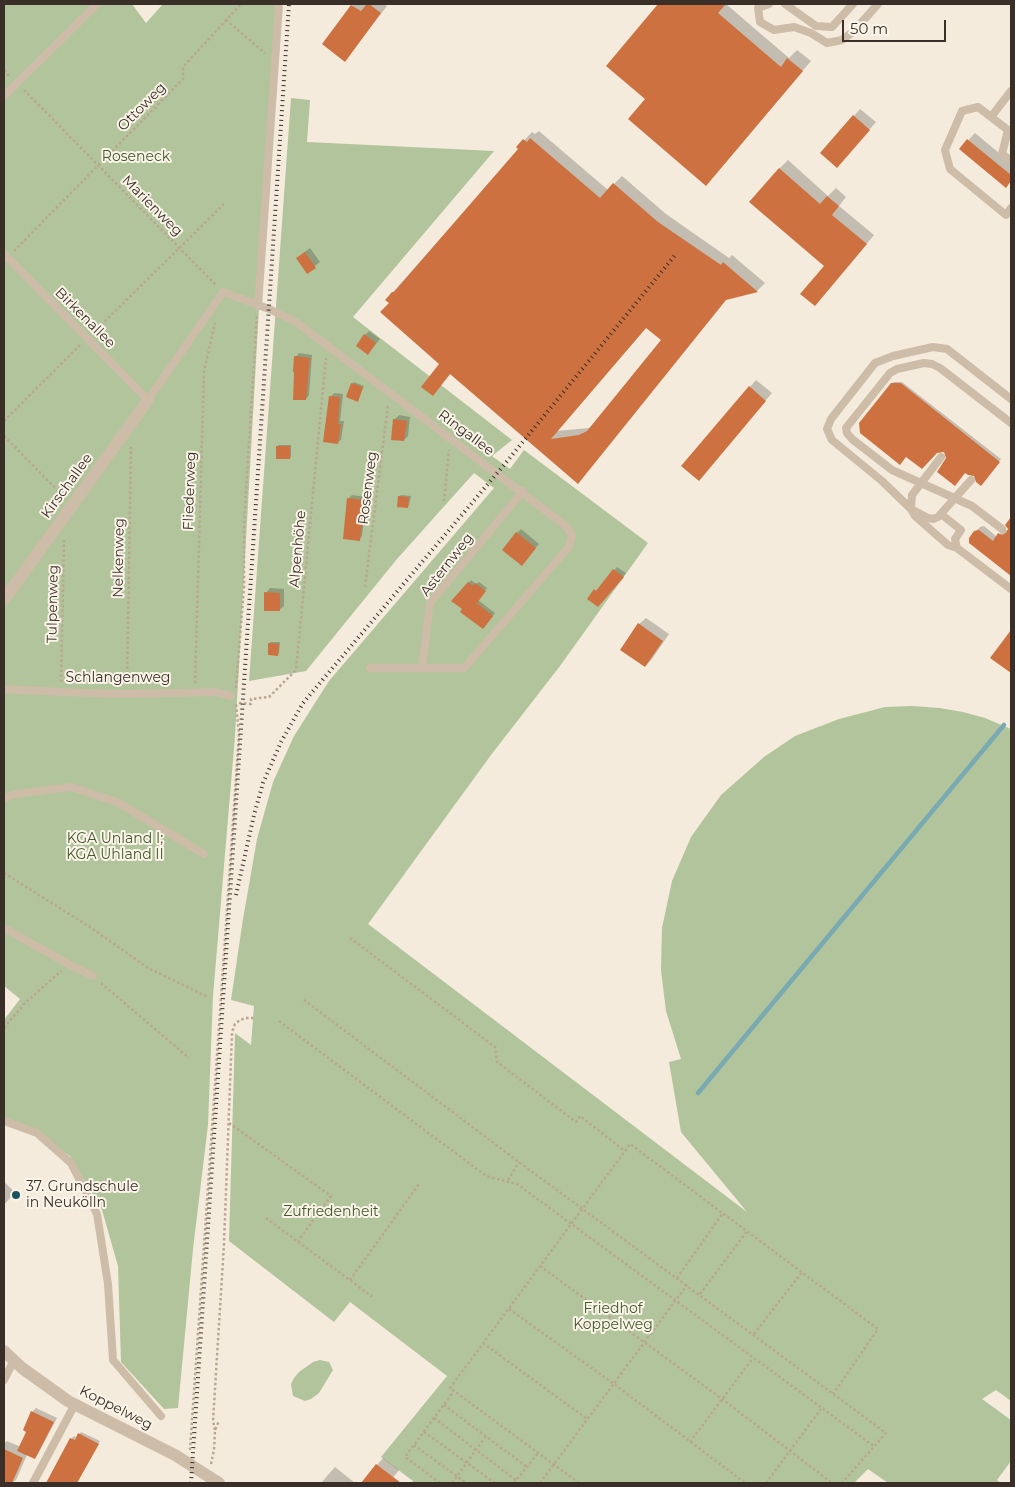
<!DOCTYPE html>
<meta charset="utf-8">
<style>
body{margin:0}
#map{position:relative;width:1015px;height:1487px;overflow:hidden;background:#f4ebdc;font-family:Montserrat,sans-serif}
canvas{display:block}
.frame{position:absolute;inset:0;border:5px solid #392f28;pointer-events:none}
.scale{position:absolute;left:842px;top:20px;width:104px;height:22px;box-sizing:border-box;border:2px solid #392f28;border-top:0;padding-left:6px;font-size:15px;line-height:18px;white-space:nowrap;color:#392f28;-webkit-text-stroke:4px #fbf4e9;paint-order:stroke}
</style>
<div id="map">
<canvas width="1015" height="1487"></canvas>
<div class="frame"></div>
<div class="scale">50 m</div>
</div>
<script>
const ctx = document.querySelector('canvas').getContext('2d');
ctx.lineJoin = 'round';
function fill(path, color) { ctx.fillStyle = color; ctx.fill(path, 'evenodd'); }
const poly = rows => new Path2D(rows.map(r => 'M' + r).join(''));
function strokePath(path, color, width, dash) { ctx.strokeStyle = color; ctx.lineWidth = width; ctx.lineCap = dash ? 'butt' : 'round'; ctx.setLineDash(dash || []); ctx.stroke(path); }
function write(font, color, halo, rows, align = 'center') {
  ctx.font = font + ' Montserrat,sans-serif'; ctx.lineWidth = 4; ctx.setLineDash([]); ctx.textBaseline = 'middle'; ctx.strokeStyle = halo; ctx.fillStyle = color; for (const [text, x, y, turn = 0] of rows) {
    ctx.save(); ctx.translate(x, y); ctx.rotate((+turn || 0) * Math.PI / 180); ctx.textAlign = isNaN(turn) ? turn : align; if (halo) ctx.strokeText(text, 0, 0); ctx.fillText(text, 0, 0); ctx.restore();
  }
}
const green = poly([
 [4,4,132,4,146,23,163,4,276,4,235,736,213,996,208,1125,193,1249,178,1408,164,1409,121,1362,118,1266,102,1210,70,1156,30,1129,4,1120,4,1020,20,999,4,986],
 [291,98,310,100,307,142,494,151,353,317,512,440,492,456,510,469,524,450,648,543,560,666,491,755,368,924,747,1212,681,1132,669,1062,681,1059,666,1011,661,970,662,928,672,881,691,837,721,795,764,757,795,736,839,719,885,707,912,706,940,708,963,712,985,718,1011,729,1011,1401,996,1390,982,1399,1011,1420,1011,1461,997,1480,1001,1483,888,1483,868,1469,854,1483,412,1483,413,1481,381,1457,447,1376,350,1302,334,1322,229,1241,235,1033,251,1045,254,1006,231,1000,243,919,257,839,273,782,294,736,329,681,494,488,474,473,397,559,306,671,249,681],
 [320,1360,329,1362,333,1370,319,1393,311,1399,305,1401,293,1396,291,1384,294,1378,299,1372,313,1362]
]);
const shadow = poly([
 [354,4,384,4,387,6,345,60,352,6],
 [660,4,726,4,789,58,797,50,811,61,715,175,647,99,607,66],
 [860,109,876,122,843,160,854,116],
 [539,131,608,190,622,176,666,214,729,258,732,255,765,283,757,291,727,298,578,482,451,373,433,394,441,364,391,303,393,292,520,149,518,147,532,132,535,134],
 [647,327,662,339,593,425,589,428,556,431],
 [975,133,1011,163,1011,181,1006,186,961,148],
 [788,160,828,196,836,188,846,197,839,206,874,235,815,305,826,266,779,169],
 [310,248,320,262,307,272,302,254],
 [369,331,380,339,372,349,365,335],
 [299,353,312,355,309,395,306,399,296,357],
 [756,380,772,393,705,472,750,387],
 [354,382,364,386,358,400,352,384],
 [894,382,902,382,1001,459,983,483,975,474,965,471,948,458,946,452,892,384],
 [334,393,343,394,340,421,344,421,341,440,337,443,331,397],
 [399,415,410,417,408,436,404,440,394,420],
 [279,445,291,445,291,456,290,458,277,446],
 [352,495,367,497,362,536,359,540,349,498],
 [401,495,411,496,409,505,408,507,400,496],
 [1011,519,1011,574,971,543,975,532,980,527,984,526,997,537,1004,530,1009,530,1007,525],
 [521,529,539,544,526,560,517,533],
 [617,567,626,573,601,603,589,599],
 [471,580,476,584,479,582,487,588,478,600,495,613,486,625,453,601],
 [270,588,284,589,284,606,279,610,266,593],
 [646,618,669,634,652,659,645,666,639,624],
 [271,642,280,642,279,653,278,655,269,644],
 [4,1182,15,1192,4,1205],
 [36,1408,57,1418,38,1454,34,1458,27,1455,16,1480,12,1483,4,1483,4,1444,7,1441,21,1447,28,1431,32,1412],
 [81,1432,100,1441,77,1483,48,1483,71,1439,74,1436,77,1438],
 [383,1458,399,1470,389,1483,362,1483],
 [335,1467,355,1483,321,1483]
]);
const stream = poly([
 [698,1093,1004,725]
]);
const building = poly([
 [367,4,369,4,381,13,345,62,322,44,351,5,361,11],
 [658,4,726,4,718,13,781,67,787,58,803,71,706,186,628,119,645,99,606,66],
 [853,115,870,130,837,168,820,153],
 [530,138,600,198,613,183,658,222,721,265,723,262,758,292,726,300,578,484,450,374,433,396,421,387,439,364,380,312,389,303,385,300,392,292,394,292,518,149,516,147,523,139,527,142],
 [646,328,661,340,587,431,579,435,551,439],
 [967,139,1011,175,1011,181,1006,188,959,149],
 [779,168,820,204,827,196,839,206,832,215,867,244,815,306,800,294,824,266,749,202],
 [305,252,316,268,307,274,296,258],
 [364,334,376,343,368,355,356,346],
 [294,356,310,358,306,400,293,400,294,372,293,372],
 [351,383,363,387,358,402,346,397],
 [891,383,900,383,902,384,1000,462,981,486,976,482,974,476,968,475,965,473,955,486,937,472,946,458,944,452,937,453,922,469,906,457,900,465,860,433,859,423],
 [749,386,766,401,699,481,681,466],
 [329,396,340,397,338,424,341,424,338,444,323,442],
 [393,419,407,421,404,441,391,440],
 [276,446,290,446,290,459,276,459],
 [398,496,409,497,408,508,397,507],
 [347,498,365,500,360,541,343,539],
 [1011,517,1011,576,969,543,969,538,974,531,979,530,993,541,998,533,1002,535,1006,533,1008,529,1005,525],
 [516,532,536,548,522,566,502,550],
 [613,569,624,577,598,607,587,599,594,589,596,591],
 [468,582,473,586,475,583,486,591,477,603,493,616,483,629,460,612,462,609,451,601],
 [264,592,280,593,280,611,264,611],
 [638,623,663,641,645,667,620,650],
 [1011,630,1011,673,990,658],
 [268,643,279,644,278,656,268,655],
 [31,1411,54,1422,35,1459,17,1451,26,1432,23,1430],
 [78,1433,99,1444,77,1483,46,1483,70,1438,75,1440],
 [4,1449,23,1458,12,1483,4,1483],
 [376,1464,401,1483,361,1483]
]);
const path = poly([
 [226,20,265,53],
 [4,70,9,76],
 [24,90,217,286],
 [14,251,183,79,183,67,241,4],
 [94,332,224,204],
 [4,421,81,344],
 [4,436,64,497],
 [444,501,449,450],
 [365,587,388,405],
 [61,682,64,540],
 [195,683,204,371,215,323],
 [127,684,131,447],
 [236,688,244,587,244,523,257,315],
 [239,703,251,704,251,699,269,697,296,670,326,358],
 [4,873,90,927,148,968,208,997],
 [350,938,495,1047,497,1062,576,1122,580,1116,625,1151,630,1144,878,1329,833,1394],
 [101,983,189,1058],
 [304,1000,519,1162,886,1433,842,1483],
 [279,1021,486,1176,517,1184,875,1447],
 [4,1028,25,1003,61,971],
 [229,1123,331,1196,298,1241],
 [508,1180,519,1162],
 [266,1218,374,1298],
 [540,1266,722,1399,832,1483],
 [677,1278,723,1213],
 [350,1280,419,1184],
 [700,1294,747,1231],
 [509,1309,614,1384,745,1483],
 [754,1334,802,1272],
 [483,1343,587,1419],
 [444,1405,527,1467],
 [434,1418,516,1480],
 [215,1430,213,1421,224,1244,232,1032,235,1024,240,1020,246,1018,253,1018],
 [424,1432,495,1483],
 [690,1442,753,1358],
 [414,1445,466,1483],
 [190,1450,239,734,236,704],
 [211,1464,214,1450,215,1430,219,1421],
 [440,1483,405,1457,454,1391],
 [452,1483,486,1436],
 [514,1483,538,1453],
 [540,1483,687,1285],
 [579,1483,450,1388,625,1151],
 [766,1483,821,1409]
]);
const lane = poly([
 [769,4,758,8,760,22,774,30,794,27,811,33,827,43,842,40,854,31,878,4],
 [785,4,816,26,832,27,853,4],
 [1011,91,991,117,1008,130,1002,154,1011,161],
 [4,96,97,4],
 [991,117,978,107,962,111,945,150,950,169,1006,215,1011,208],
 [4,254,148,400,223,292,269,309,296,322,566,526,572,535,569,547,464,668,370,668],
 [258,306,279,4],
 [941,457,912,495,911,509,915,516,948,545,957,548,1011,589],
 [971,480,938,517,933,519,928,518,911,509,882,481,832,440,827,429,831,419,875,363,893,356,933,347,947,349,1011,399],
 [941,514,961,530,955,539,957,548],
 [1002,529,972,506,892,470,852,439,847,433,846,428,890,373,897,369,924,363,932,364,940,368,1011,423],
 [422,668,430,603,523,491],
 [4,689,61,692,126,694,215,692,231,696],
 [4,798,15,794,71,787,117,802,204,854],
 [4,928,68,964,93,976],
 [4,1121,37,1133,71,1163,97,1214,108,1284,113,1360,161,1416],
 [4,1380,14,1360],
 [33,1483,75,1404]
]);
const street = poly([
 [4,599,17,582,148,400],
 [4,1351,22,1368,68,1401,175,1455,219,1483]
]);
const rail = poly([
 [236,895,254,815,263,783,281,742,303,703,504,465,676,254],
 [191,1483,289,4]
]);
const markers = [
 [16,1195,5,"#1a525d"]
];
const streetNames = [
 ["Ottoweg",142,107,-45],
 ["Marienweg",152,206,45],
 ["Birkenallee",85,318,45],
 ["Ringallee",466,433,37],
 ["Kirschallee",67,486,-54],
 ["Rosenweg",368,488,-83],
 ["Fliederweg",190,491,-88],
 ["Alpenhöhe",298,549,-85],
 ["Nelkenweg",119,558,-89],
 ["Asternweg",447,565,-52],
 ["Tulpenweg",53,604,-89],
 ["Schlangenweg",118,678],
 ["Koppelweg",116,1408,27]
];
const parkNames = [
 ["Roseneck",136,157],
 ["KGA Unland I;",115,839],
 ["KGA Uhland II",115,855],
 ["Zufriedenheit",331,1212],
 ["Friedhof",613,1309],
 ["Koppelweg",613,1325]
];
const poiNames = [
 ["37. Grundschule",26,1187],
 ["in Neukölln",26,1203]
];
fill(green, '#b2c49b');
fill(shadow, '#0003');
strokePath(stream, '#79aab3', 4.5);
fill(building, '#ce7140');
strokePath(path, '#b9a691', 2.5, [2.5, 2.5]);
strokePath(lane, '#cdbca7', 8);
strokePath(street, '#cdbca7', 12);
strokePath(rail, '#392f28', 4, [1, 4]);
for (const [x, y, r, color] of markers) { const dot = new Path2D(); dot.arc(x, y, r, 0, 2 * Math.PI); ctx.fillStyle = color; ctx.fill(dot); strokePath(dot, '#fbf4e9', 2); }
write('14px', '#392f28', '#fbf4e9', streetNames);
write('14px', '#43592a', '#fbf4e9', parkNames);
write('14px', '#392f28', '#fbf4e9', poiNames, 'left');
</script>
